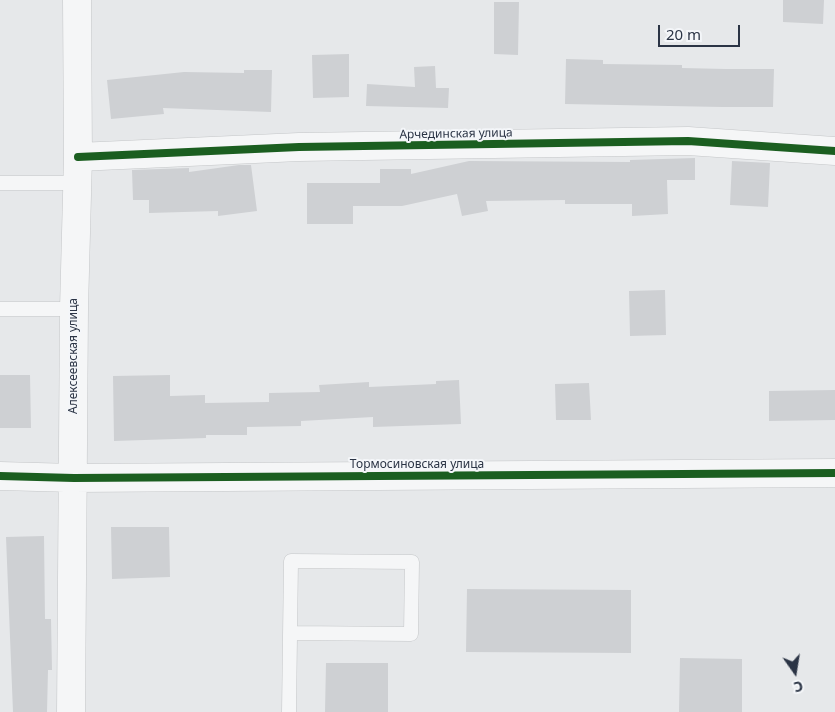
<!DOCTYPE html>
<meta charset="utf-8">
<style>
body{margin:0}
#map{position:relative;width:835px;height:712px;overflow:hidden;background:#e6e8ea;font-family:"Noto Sans",sans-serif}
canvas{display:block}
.north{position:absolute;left:770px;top:647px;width:50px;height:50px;-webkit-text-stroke:4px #f4f6f9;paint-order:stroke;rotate:167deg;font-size:14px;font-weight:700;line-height:20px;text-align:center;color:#2b3445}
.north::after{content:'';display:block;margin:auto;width:18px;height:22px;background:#2b3445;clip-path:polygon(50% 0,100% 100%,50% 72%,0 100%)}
.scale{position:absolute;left:658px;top:25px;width:82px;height:22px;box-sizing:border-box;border:2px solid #2b3445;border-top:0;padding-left:6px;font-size:15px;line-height:18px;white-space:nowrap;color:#2b3445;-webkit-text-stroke:4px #f4f6f9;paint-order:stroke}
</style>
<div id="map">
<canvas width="835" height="712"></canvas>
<div class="north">С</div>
<div class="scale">20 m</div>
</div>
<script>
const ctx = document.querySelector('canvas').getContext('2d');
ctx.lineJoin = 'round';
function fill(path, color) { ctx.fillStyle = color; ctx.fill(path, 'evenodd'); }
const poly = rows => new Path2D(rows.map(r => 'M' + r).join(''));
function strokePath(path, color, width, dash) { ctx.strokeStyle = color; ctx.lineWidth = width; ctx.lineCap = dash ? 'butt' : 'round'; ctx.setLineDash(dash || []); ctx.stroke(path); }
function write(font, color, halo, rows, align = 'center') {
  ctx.font = font + ' "Noto Sans",sans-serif'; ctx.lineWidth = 4; ctx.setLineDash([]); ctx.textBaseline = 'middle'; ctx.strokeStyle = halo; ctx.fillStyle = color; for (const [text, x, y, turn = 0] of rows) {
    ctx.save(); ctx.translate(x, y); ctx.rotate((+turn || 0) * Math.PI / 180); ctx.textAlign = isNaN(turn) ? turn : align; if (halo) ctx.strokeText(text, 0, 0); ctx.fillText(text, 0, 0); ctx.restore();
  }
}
const building = poly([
 [783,0,824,0,823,24,783,22],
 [494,2,519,2,518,55,494,54],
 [349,54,349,97,313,98,312,55],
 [566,59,603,60,603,64,682,65,682,68,726,69,774,69,773,107,722,107,565,104],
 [435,66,436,88,449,88,448,108,366,106,367,84,415,87,414,67],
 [244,70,272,70,271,112,163,108,164,114,111,119,107,80,184,72,244,73],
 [695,158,695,180,667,180,668,214,632,216,632,204,565,204,565,200,486,201,488,211,462,216,457,194,402,206,353,206,353,224,307,224,307,183,380,183,380,169,411,169,411,174,469,161,630,162,630,160],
 [732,161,770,163,768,207,730,205],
 [239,165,251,165,257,211,218,216,218,211,149,213,149,200,133,200,132,170,189,168,189,172],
 [665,290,666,335,630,336,629,291],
 [0,375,30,375,31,428,0,428],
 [170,375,170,396,205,395,205,403,269,402,269,393,320,392,319,385,369,382,369,387,436,384,436,381,459,380,461,424,373,427,373,417,301,421,301,426,247,427,247,435,206,435,206,438,114,441,113,376],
 [589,383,591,420,556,420,555,384],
 [835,390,835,420,769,421,769,391],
 [111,527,169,527,170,577,112,579],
 [44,536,45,619,51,619,52,670,48,670,47,712,13,712,6,537],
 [467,589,631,590,631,653,466,652],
 [680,658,742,659,742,712,679,712],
 [326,663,388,663,388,712,325,712]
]);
const service = poly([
 [0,183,77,183],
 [0,309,74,309],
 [289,712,291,561,412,562,411,634,291,633]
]);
const minor = poly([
 [78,157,299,147,688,141,835,151],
 [0,476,74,478,835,473],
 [71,712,74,309,78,157,77,0]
]);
const cycleway = poly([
 [78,157,299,147,688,141,835,151],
 [0,476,74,478,835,473]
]);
const streetNames = [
 ["Арчединская улица",456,134,-1],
 ["Алексеевская улица",74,356,-90],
 ["Тормосиновская улица",417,465]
];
fill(building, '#ced0d3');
strokePath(service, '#c4c6c8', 15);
strokePath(minor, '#c4c6c8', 29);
strokePath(service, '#f5f6f7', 14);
strokePath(minor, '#f5f6f7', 28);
strokePath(cycleway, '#1b5e20', 8);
write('12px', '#2b3445', '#f4f6f9', streetNames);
</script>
